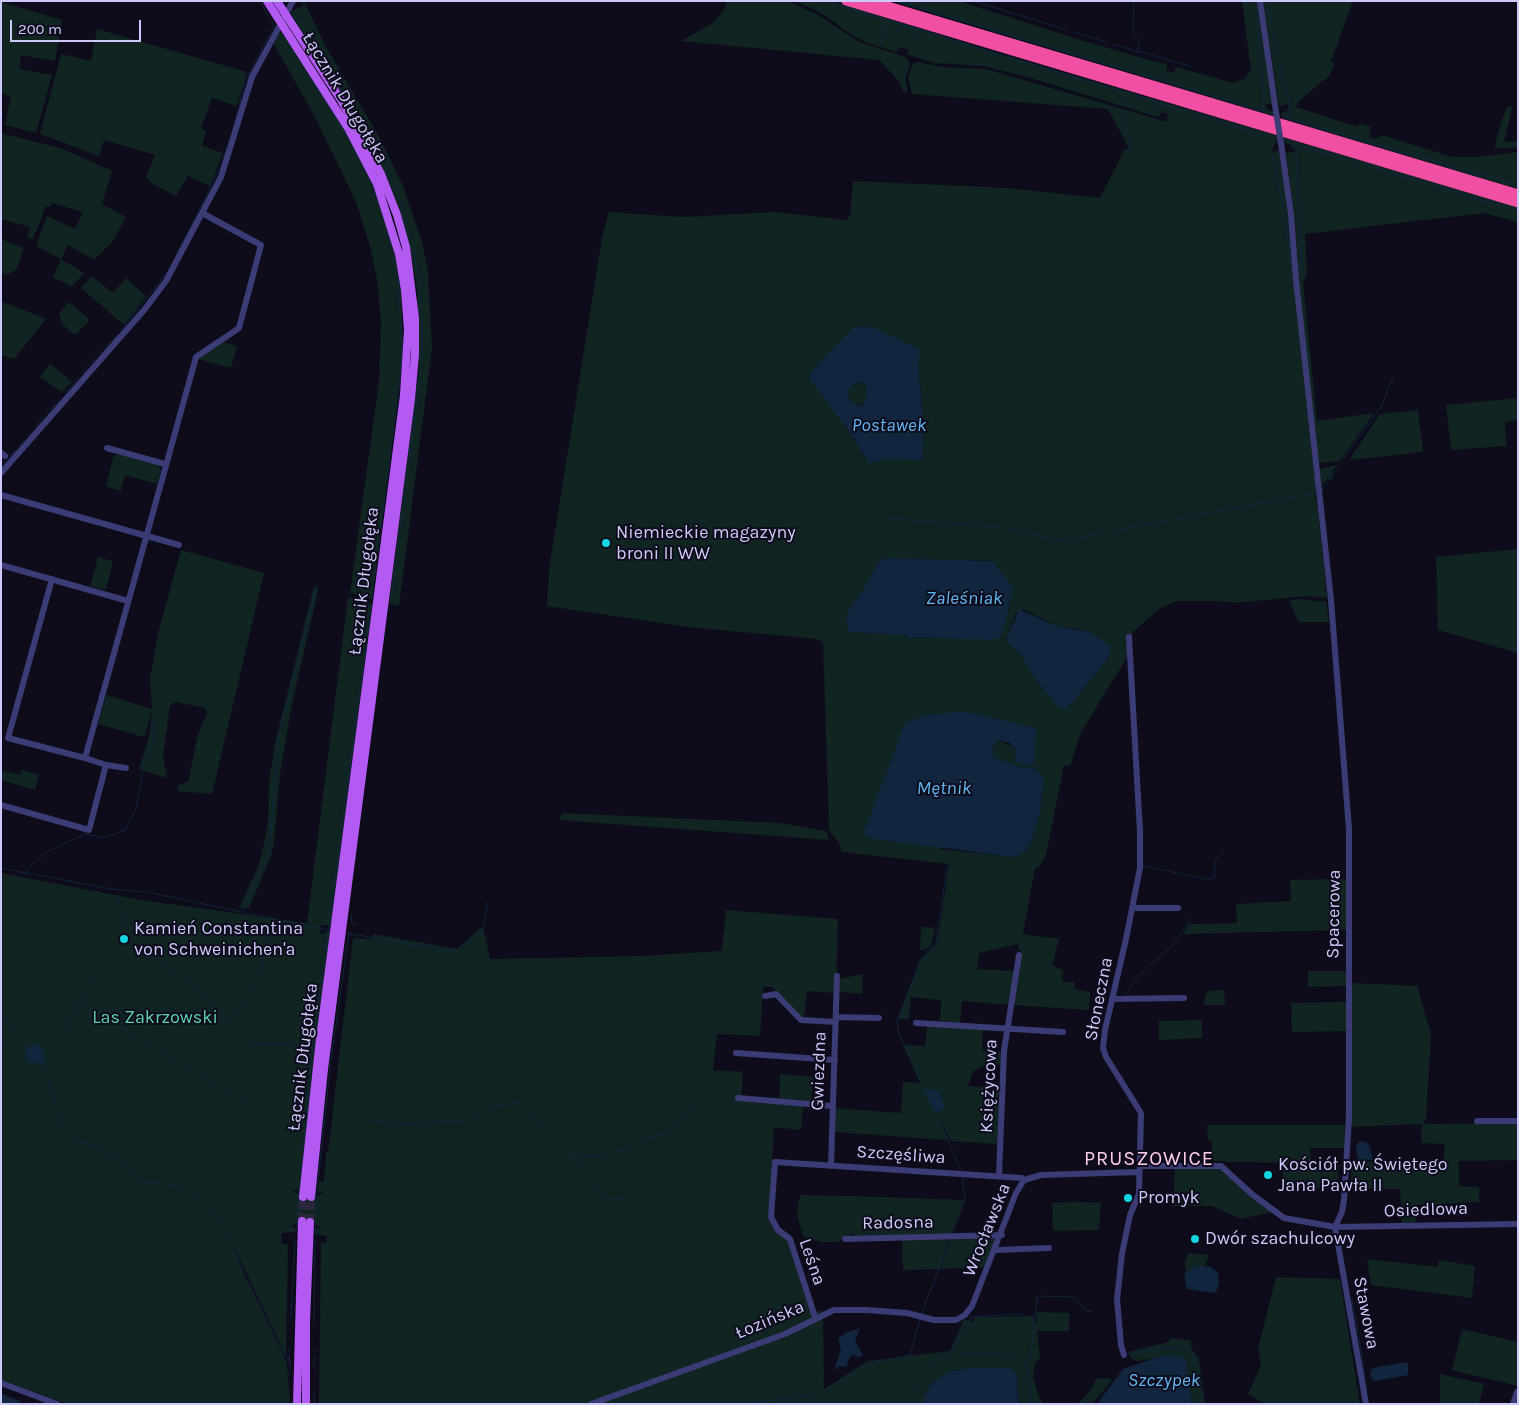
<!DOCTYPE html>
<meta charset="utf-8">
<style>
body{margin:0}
#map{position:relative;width:1519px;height:1405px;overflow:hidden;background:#0e0c1b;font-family:Karla,sans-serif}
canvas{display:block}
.frame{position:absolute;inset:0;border:2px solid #cdcafb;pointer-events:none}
.scale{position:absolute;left:10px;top:20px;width:131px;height:22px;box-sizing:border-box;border:2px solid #cdcafb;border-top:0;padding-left:6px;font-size:15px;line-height:18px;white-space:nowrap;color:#cdcafb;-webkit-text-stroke:4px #0e0c1b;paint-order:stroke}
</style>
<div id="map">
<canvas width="1519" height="1405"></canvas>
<div class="frame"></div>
<div class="scale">200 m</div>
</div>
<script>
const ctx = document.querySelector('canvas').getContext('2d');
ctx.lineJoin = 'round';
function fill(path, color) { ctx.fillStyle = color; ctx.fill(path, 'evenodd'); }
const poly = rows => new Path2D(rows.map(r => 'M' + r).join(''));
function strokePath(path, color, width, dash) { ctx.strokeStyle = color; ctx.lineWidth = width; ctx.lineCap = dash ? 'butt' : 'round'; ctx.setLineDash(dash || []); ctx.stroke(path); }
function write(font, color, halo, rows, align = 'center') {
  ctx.font = font + ' Karla,sans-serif'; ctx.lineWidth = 4; ctx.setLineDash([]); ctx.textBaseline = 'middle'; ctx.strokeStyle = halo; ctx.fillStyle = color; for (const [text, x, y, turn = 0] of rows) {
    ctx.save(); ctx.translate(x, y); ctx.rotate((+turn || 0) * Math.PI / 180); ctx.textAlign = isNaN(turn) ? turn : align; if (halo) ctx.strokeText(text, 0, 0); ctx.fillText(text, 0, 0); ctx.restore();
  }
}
const green = poly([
 [302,1,304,1,326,47,380,138,403,186,422,242,428,271,432,348,399,606,389,603,419,367,417,289,409,245,398,206,386,176,359,122,291,14,291,11,303,6],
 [727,1,788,1,818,15,859,42,906,57,910,64,905,79,908,91,904,93,898,80,879,60,681,41,713,23,724,10],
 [796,1,832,1,1001,54,1518,207,1518,222,1484,213,1305,234,1307,274,1303,282,1317,421,1374,413,1340,461,1319,463,1319,469,1337,465,1332,472,1334,474,1331,480,1328,478,1315,494,1315,499,1317,501,1327,598,1303,596,1236,603,1217,601,1176,601,1159,609,1132,633,1128,656,1081,732,1070,766,1064,765,1046,855,1039,867,1035,868,1023,934,1059,939,1054,960,1051,963,1063,971,1062,981,1075,983,1074,989,1090,992,1089,1010,1013,1005,1021,950,1018,950,1018,944,979,953,977,969,1014,971,1009,1005,962,1001,960,1023,940,1021,941,1000,911,997,909,1019,898,1019,921,959,935,946,938,939,949,864,842,852,838,841,829,831,823,642,817,639,688,627,547,606,549,569,602,238,609,212,683,217,775,212,845,220,850,216,853,181,1007,188,1100,198,1125,149,1129,148,1108,109,912,94,908,77,913,64,917,62,943,67,986,69,1167,122,1168,114,1162,112,1158,117,1024,76,983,66,935,63,908,55,908,50,901,47,897,52,868,43,850,34,825,15],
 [1278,142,1289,144,1295,150,1295,152,1286,152,1295,222,1298,265,1280,150,1272,152,1274,144],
 [919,349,918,365,924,426,922,460,886,459,869,463,810,373],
 [988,560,1010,583,1010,605,1008,611,978,639,916,637,910,639,850,608,860,595,879,562],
 [1023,609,1058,627,1080,629,1109,657,1073,702,1036,680,1022,656,1006,641,1016,613],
 [962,711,995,720,1034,765,1015,757,1017,754,1016,748,998,740,992,748,994,757,1019,767,1035,769,1043,776,1044,781,1039,817,1030,845,1025,852,1014,857,940,849],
 [892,1,959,1,1077,39,1167,65,1167,71,1174,73,1176,67,1233,83,1245,79,1251,70,1242,1,1258,1,1273,103,1265,105,1268,110,1274,112,1275,116],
 [1263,1,1353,1,1331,62,1335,62,1330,75,1299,101,1296,107,1354,126,1362,124,1371,127,1369,137,1376,139,1382,135,1452,157,1477,157,1518,152,1518,189,1282,118,1281,113,1287,111,1289,104,1279,106],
 [1,2,62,20,55,61,21,55,19,69,52,75,36,133,5,125,11,96,1,93],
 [97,29,247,72,237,106,212,98,201,128,206,131,202,146,223,153,210,186,188,176,176,196,153,184,146,177,155,155,104,140,99,156,40,134,61,54,91,61],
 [282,32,338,118,368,171,392,240,401,288,403,353,372,599,350,593,379,381,381,321,377,279,370,246,356,202,315,117,274,44,278,34],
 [1510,106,1512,108,1504,142,1518,141,1518,147,1494,149,1502,120,1507,107],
 [1,133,63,149,112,171,102,204,126,217,113,241,94,260,68,245,61,259,84,273,72,287,53,277,61,259,36,246,47,216,75,229,83,212,52,203,50,207,46,206,33,239,27,238,30,227,1,219],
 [1,239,24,248,17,269,7,275,1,272],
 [92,276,113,293,126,278,146,296,124,325,81,288],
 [1,301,46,319,14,359,1,355],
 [69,302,90,320,75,335,62,324,59,313],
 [223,342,237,346,231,368,198,359],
 [50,363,72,382,62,392,40,377],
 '847 394a11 11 0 1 1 22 0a11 11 0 1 1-22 0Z',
 [1518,398,1518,420,1505,422,1506,446,1451,450,1446,405],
 [1418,410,1423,452,1349,460,1380,414],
 [114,455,121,455,158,465,161,470,157,484,125,475,121,491,106,486],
 [1518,549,1518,653,1438,630,1436,557],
 [181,550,264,573,212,794,178,791,178,785,188,782,198,734,207,713,205,708,176,702,170,705,163,755,167,778,139,769,149,736,152,711,144,737,98,724,106,695,152,709,150,678,159,629],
 [98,557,113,561,106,590,90,586],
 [314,586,318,588,317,595,292,704,280,774,274,841,271,856,249,908,239,908,258,867,262,852,268,824,269,783,275,743],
 [348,597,369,602,372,606,331,925,321,925,320,934,330,931,299,1194,299,1190,292,1191,308,1198,317,1197,323,1192,318,1191,319,1181,324,1182,326,1152,328,1152,353,938,372,939,373,934,458,949,480,928,484,931,490,959,641,956,722,951,726,910,838,919,836,993,807,991,804,1018,802,1018,772,987,763,987,760,1036,717,1034,713,1070,743,1072,741,1101,803,1106,801,1130,774,1127,770,1219,788,1240,812,1313,821,1310,823,1316,824,1389,868,1361,950,1351,964,1319,973,1322,974,1318,979,1317,1034,1316,1034,1325,1036,1325,1037,1312,1069,1313,1069,1331,1037,1331,1040,1358,1034,1364,1033,1376,1039,1397,1044,1404,1020,1404,1017,1392,1017,1375,1011,1368,971,1368,952,1371,930,1385,922,1404,319,1404,321,1243,326,1243,327,1236,314,1234,315,1229,321,1228,315,1223,305,1221,290,1226,295,1228,296,1232,282,1233,281,1243,288,1245,286,1356,231,1241,244,1275,287,1363,290,1404,68,1404,1,1380,1,873,141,900,307,923],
 [1297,599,1326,602,1329,622,1299,622,1289,601],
 [22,770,39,774,35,790,1,780,3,771,20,775],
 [562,813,780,823,826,831,829,840,559,820],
 [1347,879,1347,930,1183,934,1189,924,1237,923,1236,904,1291,901,1290,880],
 [921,927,935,928,931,945,924,950,920,950],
 [1308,971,1346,971,1347,986,1308,987],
 [863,974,862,994,839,992,840,979],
 [1351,983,1417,986,1431,1034,1426,1120,1423,1124,1518,1123,1518,1160,1459,1161,1459,1186,1479,1187,1479,1202,1416,1205,1416,1222,1402,1223,1400,1189,1350,1189,1352,1162,1443,1161,1445,1144,1421,1143,1422,1124,1351,1127],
 [1224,990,1225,1005,1204,1005,1205,995,1208,991],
 [1346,1002,1346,1031,1292,1032,1291,1003],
 [1202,1020,1202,1038,1159,1040,1159,1021],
 [927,1025,983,1028,982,1050,1002,1052,1001,1065,985,1065,973,1071,968,1086,1000,1088,999,1144,951,1141,938,1116,948,1140,834,1132,834,1108,901,1113,903,1082,920,1083,903,1045,925,1046],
 [780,1074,813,1077,811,1103,779,1100],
 [1347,1092,1346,1148,1310,1148,1311,1162,1339,1162,1338,1188,1283,1189,1283,1163,1211,1161,1212,1141,1208,1140,1207,1125,1345,1125],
 [1202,1166,1222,1170,1272,1212,1241,1219,1212,1206,1173,1206,1175,1168],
 [800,1195,853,1196,964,1200,951,1235,856,1236,853,1233,838,1242,821,1242,803,1236,797,1214],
 [1072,1202,1101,1203,1099,1230,1053,1231,1052,1203],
 [999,1237,988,1267,940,1269,952,1238],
 [950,1238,939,1269,903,1270,902,1240],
 [1188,1253,1209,1255,1205,1266,1186,1271,1185,1263],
 [1367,1259,1438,1267,1439,1260,1475,1266,1472,1298,1371,1285],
 [1276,1277,1340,1279,1360,1404,1265,1404,1248,1394,1261,1366,1258,1349],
 [1462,1329,1518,1342,1518,1386,1452,1370],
 [1170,1338,1191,1340,1191,1348,1199,1359,1205,1404,1192,1404,1186,1361,1173,1355,1137,1361,1131,1358,1128,1352,1169,1342],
 [1440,1374,1484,1384,1479,1404,1440,1404],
 [1097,1378,1113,1379,1092,1404,1078,1404,1089,1392]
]);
const water = poly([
 [855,327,871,327,920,349,918,365,924,426,922,460,886,459,869,463,850,433,810,379,810,373],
 [857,382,865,384,867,390,867,397,862,406,852,403,847,393,849,389],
 [886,558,992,561,1010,583,1013,590,1001,637,991,640,916,637,910,639,904,635,848,632,846,619,850,608,860,595,879,562],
 [1019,609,1058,627,1087,631,1110,645,1109,657,1073,702,1064,710,1056,704,1036,680,1022,656,1006,641],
 [962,711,1036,728,1034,765,1022,765,1014,760,1017,751,1010,743,998,740,992,748,994,757,1019,767,1035,769,1043,776,1044,781,1039,817,1030,845,1025,852,1014,857,868,838,864,832,905,723,923,716],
 [32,1044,39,1046,44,1052,44,1063,35,1064,27,1061,25,1055,26,1048],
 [934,1089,939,1092,945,1107,936,1114,924,1091],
 [1360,1141,1366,1142,1370,1147,1373,1160,1358,1160,1356,1146],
 [1198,1266,1211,1267,1218,1273,1219,1284,1216,1292,1213,1293,1187,1289,1184,1273],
 [860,1328,855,1341,863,1355,858,1358,857,1356,851,1355,846,1367,838,1366,833,1373,841,1350,838,1339,845,1333],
 [1173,1355,1183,1357,1186,1361,1192,1404,1097,1404,1123,1369,1158,1357],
 [1400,1363,1408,1363,1408,1375,1375,1381,1372,1380,1370,1373,1373,1368],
 [971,1368,1011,1368,1017,1375,1017,1392,1020,1404,922,1404,930,1385,943,1376,952,1371]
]);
const stream = poly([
 [825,1,1121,92],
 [897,1,1128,70],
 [922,1,926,10],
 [973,1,1067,30],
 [1134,1,1133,33,1139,43,1138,52],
 [1256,1,1264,96,1263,109],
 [1266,1,1290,105,1290,118],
 [860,14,866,21],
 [293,15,302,26,380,153,400,201,418,272,422,329,422,361,391,601],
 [881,26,885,28],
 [894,30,899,32],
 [1074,32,1106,42],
 [912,36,916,37,923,34],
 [285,37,347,136,370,180,383,215],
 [1113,44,1138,52],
 [880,45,888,22],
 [1138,51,1192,67],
 [1133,72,1137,57],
 [1162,72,1170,82],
 [1138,73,1264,111],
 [1131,95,1270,137],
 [1123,104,1126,94],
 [239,106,245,81,274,26,260,1],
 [1153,108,1162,105],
 [1121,111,1130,140,1130,151],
 [1283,117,1518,185],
 [236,119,238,110],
 [1293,144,1518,211],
 [1296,152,1301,260,1300,277],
 [1272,154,1284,211,1292,274],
 [223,158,226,150],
 [199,210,221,165],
 [177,253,198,213],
 [121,330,169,270],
 [105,348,117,335],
 [99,354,102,351],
 [83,372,95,358],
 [65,393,79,377],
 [47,413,59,400],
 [35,427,43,417],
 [28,435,32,431],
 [19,446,25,439],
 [1343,460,1381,407,1393,377],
 [1,466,16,450],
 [1321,491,1340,465],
 [885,518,999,527,1064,541,1103,533],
 [1106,532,1316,493],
 [372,596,400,380,402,345,398,281,387,228],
 [1143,866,1211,880,1214,878,1215,862,1224,851],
 [1,868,30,874],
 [25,873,31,865,48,851,86,834,103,838,125,830,136,809,144,764,154,738,154,719],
 [34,874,112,889,146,892,242,912,269,852,279,736,316,588],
 [117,896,131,945,195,985,248,1045,297,1043],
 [247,913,328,930],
 [351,916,352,923,358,925],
 [347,933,453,952,472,938,482,934,488,902],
 [1123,997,1145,969,1172,946,1191,918],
 [79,1002,254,1108],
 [1,1012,20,1041],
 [227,1021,238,1011,257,980,262,968,269,926],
 [63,1033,94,976,113,954,124,946],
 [1,1042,13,1046],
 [24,1045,26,1048],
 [44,1063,63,1133,69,1138,92,1145,122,1161,137,1178,145,1182,181,1186,205,1203],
 [914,1063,899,1035,897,1021,921,959,936,942,947,867],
 [915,1066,921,1083],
 [923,1087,925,1090],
 [939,1119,961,1171],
 [370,1121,406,1124,468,1120,497,1105,524,1103,546,1135,563,1150],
 [570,1152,587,1156,599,1156,621,1150,667,1132,689,1110,710,1084],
 [570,1152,607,1200,623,1199],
 [209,1206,223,1225,245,1275],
 [296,1230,311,1061,371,606],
 [315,1232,317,1191,330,1067,349,933],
 [952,1234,965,1200,962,1176],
 [247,1280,285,1356,292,1362],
 [1352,1300,1358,1332],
 [921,1314,951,1239],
 [291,1317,295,1239],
 [314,1323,315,1239],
 [967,1324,969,1324,971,1317,1023,1314],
 [1359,1337,1367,1391],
 [289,1349,289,1352],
 [314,1352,314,1349],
 [954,1353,954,1347,965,1325],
 [910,1354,920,1320],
 [960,1354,1003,1354,1027,1363,1032,1404],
 [1131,1354,1163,1348,1185,1347,1194,1354,1204,1404],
 [314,1355,314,1368],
 [289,1356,289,1361],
 [1027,1363,1031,1356,1037,1296,1075,1297,1086,1312,1092,1311],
 [290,1369,290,1362],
 [315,1372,315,1374],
 [289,1375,289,1372],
 [785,1399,789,1404],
 [314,1404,314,1390],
 [741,1404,819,1394,870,1363,912,1355],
 [905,1404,934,1361,955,1353]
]);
const river = poly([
 [1,1398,16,1404]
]);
const majorTunnel = poly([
 [302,1221,303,1197],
 [310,1222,311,1197]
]);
const minor = poly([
 [1260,1,1276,112],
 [1281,143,1291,214,1296,280,1331,600,1349,829,1349,1118,1344,1200,1342,1212,1335,1227],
 [107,448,165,464],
 [1,453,5,456],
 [1,473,145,309,166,281,221,177,252,77,293,1],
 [1,495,179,545],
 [1,565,128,601],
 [52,579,8,738,85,758],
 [106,765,126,768],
 [1,805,89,830,106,765,85,758,196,357,239,328,261,245,202,213],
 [1133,908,1178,908],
 [765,996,776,994,801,1020,836,1022],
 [1112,999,1184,998],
 [836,1017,879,1018],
 [916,1023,1063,1032],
 [736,1053,835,1060],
 [738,1098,832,1106],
 [1477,1121,1518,1121],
 [831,1166,837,976],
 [1141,1166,1221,1166,1253,1195,1284,1218,1335,1227,1518,1224],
 [999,1176,1004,1051,1019,955],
 [1335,1227,1366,1404],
 [845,1239,1002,1235],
 [996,1250,1049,1248],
 [815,1317,790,1239,778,1230,771,1217,775,1162,1022,1178,1024,1180],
 [1124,1355,1121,1345,1117,1299,1122,1254,1130,1215,1139,1194,1141,1113,1106,1057,1103,1048,1105,1030,1126,939,1140,868,1140,832,1129,637],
 [1,1383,57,1404],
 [591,1404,785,1334,834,1310,866,1310,907,1313,934,1320,956,1320,965,1315,972,1306,1016,1193,1024,1180,1041,1175,1138,1172],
 [1513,1404,1517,1392]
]);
const major = poly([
 [267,1,348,128,377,184,399,254,405,290,408,330,404,395,320,1039,303,1197],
 [277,1,341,100,381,174,397,215,406,247,415,318,415,355,411,399,324,1069,311,1197],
 [297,1404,302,1221],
 [306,1404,306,1321,310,1222]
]);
const highway = poly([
 [846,1,1518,203],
 [871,1,1518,194]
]);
const minorBridge = poly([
 [1276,112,1281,143]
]);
const markers = [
 [606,543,5,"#11d5e0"],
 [124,939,5,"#11d5e0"],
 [1268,1175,5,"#11d5e0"],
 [1128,1198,5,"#11d5e0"],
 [1195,1239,5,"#11d5e0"]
];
const streetNames = [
 ["Łącznik Długołęka",345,98,59],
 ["Łącznik Długołęka",364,581,-83],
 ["Spacerowa",1334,914,-89],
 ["Słoneczna",1099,999,-79],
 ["Łącznik Długołęka",303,1057,-83],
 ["Gwiezdna",819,1071,-88],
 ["Księżycowa",989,1086,-87],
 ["Szczęśliwa",901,1155,4],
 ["Osiedlowa",1426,1210,-2],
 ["Radosna",898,1223,-1],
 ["Wrocławska",987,1230,-68],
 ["Leśna",812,1262,71],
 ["Stawowa",1366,1313,79],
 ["Łozińska",770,1320,-23]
];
const poiNames = [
 ["Niemieckie magazyny",616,533],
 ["broni II WW",616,554],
 ["Kamień Constantina",134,929],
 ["von Schweinichen'a",134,950],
 ["Kościół pw. Świętego",1278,1165],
 ["Jana Pawła II",1278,1186],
 ["Promyk",1138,1198],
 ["Dwór szachulcowy",1205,1239]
];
const parkNames = [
 ["Las Zakrzowski",155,1018]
];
const waterNames = [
 ["Postawek",889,426],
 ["Zaleśniak",964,599],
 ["Mętnik",944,789],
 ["Szczypek",1164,1381]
];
const quarterNames = [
 ["PRUSZOWICE",1149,1159]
];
fill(green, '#102422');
fill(water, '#11253f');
strokePath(stream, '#11253f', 1);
strokePath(river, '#11253f', 8);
strokePath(majorTunnel, '#2b283d', 8, [8, 4]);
strokePath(minor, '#3b3b76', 6);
strokePath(major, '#b25af2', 8);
strokePath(highway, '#f14fa4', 9);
strokePath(minorBridge, '#3b3b76', 6);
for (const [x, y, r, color] of markers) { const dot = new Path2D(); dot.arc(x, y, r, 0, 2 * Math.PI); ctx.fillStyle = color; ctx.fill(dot); strokePath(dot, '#0e0c1b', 2); }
write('18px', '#cdcafb', '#0e0c1b', streetNames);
write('18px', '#cdcafb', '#0e0c1b', poiNames, 'left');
write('18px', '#5dd4b1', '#0e0c1b', parkNames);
write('italic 19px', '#60b6f3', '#0e0c1b', waterNames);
ctx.letterSpacing = '1px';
write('20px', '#fbccec', '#0e0c1b', quarterNames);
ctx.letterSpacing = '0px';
</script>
